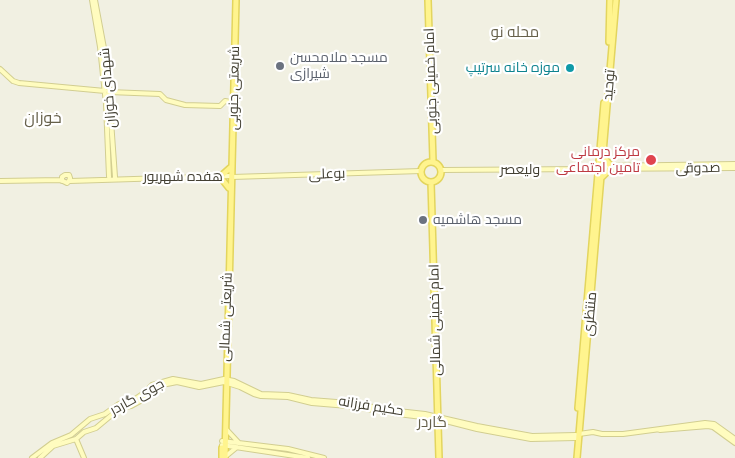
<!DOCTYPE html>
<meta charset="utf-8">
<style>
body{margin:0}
canvas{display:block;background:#f1f0e2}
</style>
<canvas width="735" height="458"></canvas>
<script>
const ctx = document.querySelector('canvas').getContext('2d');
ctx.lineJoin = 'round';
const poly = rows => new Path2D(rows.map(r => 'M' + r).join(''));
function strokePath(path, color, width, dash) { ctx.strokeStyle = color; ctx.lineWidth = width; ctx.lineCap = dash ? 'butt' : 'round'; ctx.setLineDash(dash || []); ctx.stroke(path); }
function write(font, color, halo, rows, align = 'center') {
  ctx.font = font + ' "Public Sans",Cairo,sans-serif'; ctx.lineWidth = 4.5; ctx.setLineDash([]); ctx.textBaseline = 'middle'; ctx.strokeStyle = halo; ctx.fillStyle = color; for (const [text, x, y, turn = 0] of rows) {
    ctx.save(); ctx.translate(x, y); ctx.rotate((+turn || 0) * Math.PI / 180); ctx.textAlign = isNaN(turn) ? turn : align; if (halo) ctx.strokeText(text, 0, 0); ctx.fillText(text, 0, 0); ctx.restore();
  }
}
const secondary = poly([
 [92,0,100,47,106,104,109,177],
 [95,0,107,64,115,177],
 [0,69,13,81,19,83,105,91],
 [109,92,160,94,166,100,185,105,220,106,225,101,231,102],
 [601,166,735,164],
 [442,170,735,168],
 [232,177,421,171],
 [0,181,61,180,67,183,69,181,70,178,69,175,65,175,62,177,62,181],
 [70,181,230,176],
 [226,429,239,443],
 [660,430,708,426,713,427,735,443],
 [579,434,593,432,602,434,623,434,705,423,714,424,735,439],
 [76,439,84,458],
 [222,441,288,449,324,458],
 [222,445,308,458],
 [226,456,237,447],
 [32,458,52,443,71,435,90,419,105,414,119,404,131,402,144,393,152,385,173,379,201,384,224,379,234,381,261,394,288,395,311,400,349,403,398,411,425,414,477,426,532,436,576,435],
 [40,458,53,446,76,439,84,432,96,428,120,408,131,406,142,400,151,389,162,385,177,382,199,387,224,382,240,387,254,394,261,396,288,397,312,403,348,406,398,414,438,419,477,429,531,439,576,438]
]);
const primary = poly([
 [428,0,433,161],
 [609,42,610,0],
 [603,157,611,166],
 '421 172a10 10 0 1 1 20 0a10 10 0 1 1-20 0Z',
 [221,176,230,168],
 [602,177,609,170],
 [221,178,229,188],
 [431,182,439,458],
 [578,408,604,103],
 [222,458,222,448],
 [225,458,236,0],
 [577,458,616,0]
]);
const markers = [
 [280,66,5,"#6b7280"],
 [570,68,5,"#0f9aa8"],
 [651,160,6,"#e0444e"],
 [423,220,5,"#6b7280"]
];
const worshipNames = [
 ["مسجد ملامحسن",290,58],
 ["شیرازی",290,74],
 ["مسجد هاشمیه",433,220]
];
const cultureNames = [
 ["موزه خانه سرتیپ",560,68]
];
const streetNames = [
 ["امام خمینی جنوبی",431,81,-92],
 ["توحید",609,85,-85],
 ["شهدای خوزان",108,88,-95],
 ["شریعتی جنوبی",234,88,-89],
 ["صدوقی",698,168,-1],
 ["ولیعصر",520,170],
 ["بوعلی",327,174,-2],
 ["هفده شهریور",183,177],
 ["منتظری",590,314,-85],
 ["شریعتی شمالی",226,317,-88],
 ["امام خمینی شمالی",435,320,-91],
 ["جوی گاردر",137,397,-29],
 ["حکیم فرزانه",371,406,9]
];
const healthNames = [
 ["مرکز درمانی",640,152],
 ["تامین اجتماعی",640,168]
];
const neighbourhoodNames = [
 ["محله نو",515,32],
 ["گاردر",432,422]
];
const quarterNames = [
 ["خوزان",43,118]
];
strokePath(secondary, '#d2ce91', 6);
strokePath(primary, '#e3d55e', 8);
strokePath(secondary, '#fffcbf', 4);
strokePath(primary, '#fff48e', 5);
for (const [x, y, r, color] of markers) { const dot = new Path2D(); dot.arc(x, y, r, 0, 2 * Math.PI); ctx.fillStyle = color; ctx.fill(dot); strokePath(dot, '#fff', 2); }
write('14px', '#5b616d', '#fff', worshipNames, 'left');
write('14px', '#0d838f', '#fff', cultureNames, 'right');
write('14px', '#434033', '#fff', streetNames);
write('14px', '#be3a42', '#fff', healthNames, 'right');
write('15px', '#66604a', '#fff', neighbourhoodNames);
write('16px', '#66604a', '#fff', quarterNames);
</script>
